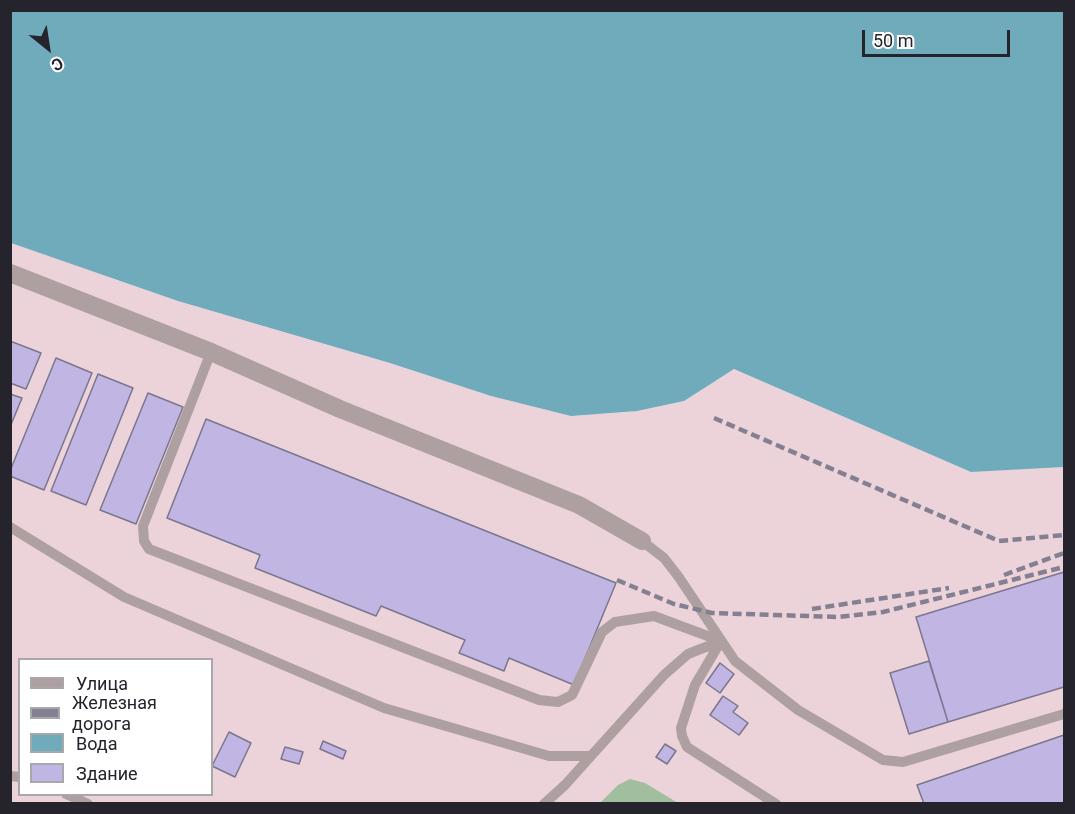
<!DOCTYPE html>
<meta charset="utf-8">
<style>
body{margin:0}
#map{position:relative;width:1075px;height:814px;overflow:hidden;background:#e6e0fa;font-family:Roboto,sans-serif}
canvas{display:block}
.frame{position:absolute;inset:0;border:12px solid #25232c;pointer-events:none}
.legend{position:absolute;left:18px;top:658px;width:195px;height:138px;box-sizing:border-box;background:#fff;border:2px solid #a8a7ab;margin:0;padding:8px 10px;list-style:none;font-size:18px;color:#25232c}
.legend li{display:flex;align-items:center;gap:12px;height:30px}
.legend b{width:30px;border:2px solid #a8a7ab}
.north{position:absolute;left:18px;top:18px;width:60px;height:60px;-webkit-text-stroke:4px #fff;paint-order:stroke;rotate:150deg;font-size:16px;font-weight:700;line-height:24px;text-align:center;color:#25232c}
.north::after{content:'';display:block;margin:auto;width:21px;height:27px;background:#25232c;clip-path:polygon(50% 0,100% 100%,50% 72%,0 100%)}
.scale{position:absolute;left:862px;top:30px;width:148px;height:27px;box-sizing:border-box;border:3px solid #25232c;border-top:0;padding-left:8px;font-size:18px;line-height:21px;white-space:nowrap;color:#25232c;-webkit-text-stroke:4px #fff;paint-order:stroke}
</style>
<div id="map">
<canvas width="1075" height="814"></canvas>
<div class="frame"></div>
<ul class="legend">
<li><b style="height:8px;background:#aea0a1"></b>Улица</li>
<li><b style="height:8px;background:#848092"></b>Железная дорога</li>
<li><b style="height:16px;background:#6fabbb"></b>Вода</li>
<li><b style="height:16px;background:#c1b5e4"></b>Здание</li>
</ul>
<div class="north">С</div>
<div class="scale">50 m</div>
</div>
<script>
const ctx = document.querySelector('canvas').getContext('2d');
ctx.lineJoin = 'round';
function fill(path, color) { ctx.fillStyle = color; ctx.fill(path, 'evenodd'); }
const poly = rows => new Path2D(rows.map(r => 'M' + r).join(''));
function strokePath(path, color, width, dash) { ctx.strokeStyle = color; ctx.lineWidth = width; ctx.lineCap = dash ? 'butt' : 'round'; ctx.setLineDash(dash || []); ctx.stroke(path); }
const industrial = poly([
 [11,243,178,301,390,363,491,396,571,416,637,411,684,401,734,369,971,472,1064,467,1064,803,11,804],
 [20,660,212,660,212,794,20,794]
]);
const green = poly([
 [630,779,645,783,678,803,600,803,618,785]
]);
const water = poly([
 [11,10,1064,11,1064,467,971,472,734,369,684,401,637,411,571,416,491,396,390,363,178,301,11,243]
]);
const building = poly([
 [10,341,41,353,26,389,10,383,10,341],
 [56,358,92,373,44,490,10,476,10,471,56,358],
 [98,374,133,388,86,505,51,491,98,374],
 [148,393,183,407,136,524,100,510,148,393],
 [10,394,22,398,10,427,10,394],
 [206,419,616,583,574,685,509,658,504,671,459,653,465,640,381,606,376,616,255,568,260,555,167,518,206,419],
 [1064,572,1064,687,948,722,916,617,1064,572],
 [929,661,948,722,909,734,890,673,929,661],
 [720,663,734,674,720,693,706,683,720,663],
 [723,696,738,706,733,712,748,723,739,735,710,715,723,696],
 [229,732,251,743,235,777,212,766,229,732],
 [1064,735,1064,804,924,804,917,785,1064,735],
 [323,741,346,751,343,759,320,749,323,741],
 [665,744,676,751,667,764,656,757,665,744],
 [285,747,303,752,299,764,281,759,285,747]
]);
const service = poly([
 [211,352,143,526,144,541,149,549,539,700,558,702,572,695,602,632,615,622,654,616,721,641],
 [10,527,124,597,384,708,549,756,591,756,664,675,688,654,721,641],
 [642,541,664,558,678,576,735,661,798,710,883,760,903,762,1064,714],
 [721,641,695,685,681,728,682,736,687,747,776,804],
 [10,776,20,777],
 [66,794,88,804],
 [544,804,565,785,591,756]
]);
const minor = poly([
 [10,273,211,352,340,409,579,505,642,541]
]);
const rail = poly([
 [714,418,999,541,1064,535],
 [1004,575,1064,553],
 [617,580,674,604,712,613,839,617,883,612,1064,567],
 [812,609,949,588]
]);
fill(industrial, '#ecd3da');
fill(green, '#a1bf9f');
fill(water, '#6fabbb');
fill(building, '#c1b5e4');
strokePath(building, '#7b768d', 1.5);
strokePath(service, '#aea0a1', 10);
strokePath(minor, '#aea0a1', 18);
strokePath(rail, '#848092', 4.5, [9, 4.5]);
</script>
